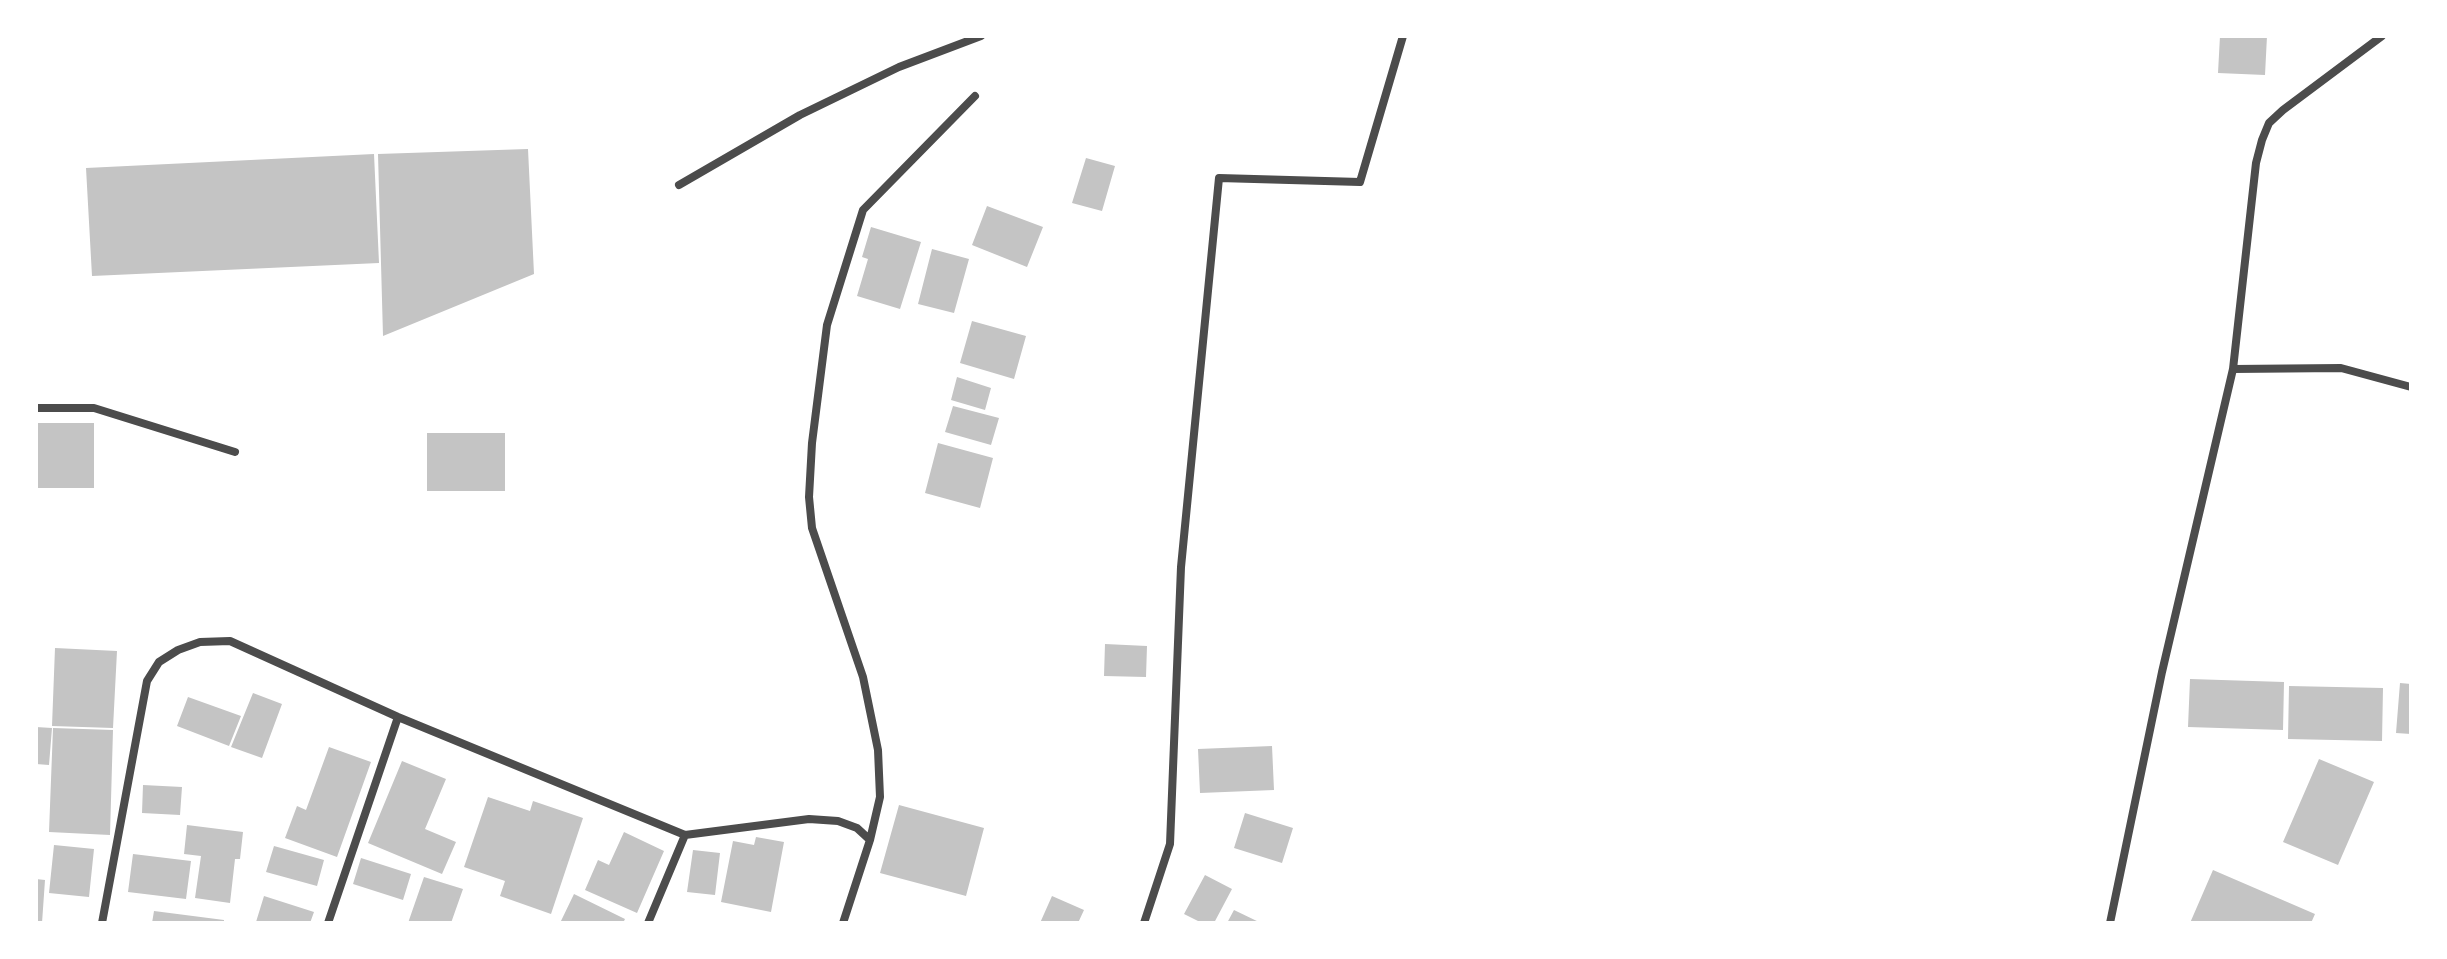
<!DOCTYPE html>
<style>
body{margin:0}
#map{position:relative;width:2447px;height:959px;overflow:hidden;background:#fff;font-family:Overpass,sans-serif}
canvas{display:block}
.frame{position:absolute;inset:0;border:38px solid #fff;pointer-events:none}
</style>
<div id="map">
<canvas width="2447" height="959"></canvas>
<div class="frame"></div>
</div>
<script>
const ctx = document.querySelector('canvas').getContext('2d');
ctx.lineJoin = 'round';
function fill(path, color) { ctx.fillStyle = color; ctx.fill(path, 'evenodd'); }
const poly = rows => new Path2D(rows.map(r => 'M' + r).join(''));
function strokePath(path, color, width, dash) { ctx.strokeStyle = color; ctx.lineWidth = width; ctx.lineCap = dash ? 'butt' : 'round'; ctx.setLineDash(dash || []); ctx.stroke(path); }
const building = poly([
 [2220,36,2267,36,2265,75,2218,73],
 [528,149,534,274,383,336,378,154],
 [374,154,379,263,92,276,86,168],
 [1086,158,1115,166,1102,211,1072,203],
 [987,206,1043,227,1027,267,972,245],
 [871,227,921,242,900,309,857,296,868,259,862,257],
 [932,249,969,259,954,313,918,304],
 [972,321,1026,336,1014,379,960,363],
 [957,377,991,388,985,410,951,400],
 [953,406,999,418,991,445,945,432],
 [36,423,94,423,94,488,36,488],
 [427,433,505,433,505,491,427,491],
 [938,443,993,458,980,508,925,493],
 [1105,644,1147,646,1146,677,1104,676],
 [55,648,117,651,113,728,52,726],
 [2190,679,2284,682,2283,730,2188,727],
 [2400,683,2411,684,2411,734,2396,733],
 [2289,686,2383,688,2382,741,2288,739],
 [253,693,282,704,262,758,231,747],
 [188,697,241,716,229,746,177,726],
 [36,727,52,728,49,765,36,764],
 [53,728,113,730,110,835,49,832],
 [1272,746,1274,790,1200,793,1198,749],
 [329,747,371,762,337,857,285,838,297,806,306,810],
 [2319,759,2374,782,2338,865,2283,842],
 [402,761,446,779,425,829,456,842,442,874,368,843],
 [143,785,182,787,180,815,142,813],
 [488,797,530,811,533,801,583,818,551,914,500,896,505,881,464,867],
 [899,805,984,828,966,896,880,873],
 [1245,813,1293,828,1282,863,1234,848],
 [187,825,243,832,240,859,235,859,230,903,195,898,201,856,184,854],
 [624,832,664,851,637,913,585,890,598,860,609,865],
 [756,837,784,842,771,912,721,902,733,841,754,845],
 [54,845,94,849,89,897,49,893],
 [274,846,324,860,317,886,266,872],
 [693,850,720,853,715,895,687,892],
 [133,854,191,861,186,899,128,892],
 [361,858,411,874,403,900,353,884],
 [2213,870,2315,914,2311,923,2190,923],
 [1205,875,1232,889,1214,923,1202,923,1184,914],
 [424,877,463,889,451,923,408,923],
 [36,879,45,880,42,923,36,923],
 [574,894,625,919,623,923,560,923],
 [264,896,314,912,310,923,256,922],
 [1052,896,1084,910,1078,923,1040,923],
 [1234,910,1261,923,1227,923],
 [154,911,224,920,224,923,152,923]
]);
const minor = poly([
 [679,185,800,115,899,67,981,36],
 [2233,369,2341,368,2411,387],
 [36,408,94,408,235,452],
 [870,840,880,797,878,750,863,677,812,528,809,497,812,443,827,325,863,210,975,96],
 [102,923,147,681,159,662,178,650,200,642,230,641,398,717,685,835,809,819,838,821,857,828,870,840,843,923],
 [328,923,398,717],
 [648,923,685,835],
 [1144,923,1170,844,1181,567,1219,178,1360,182,1403,36],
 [2110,923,2162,672,2233,369,2256,163,2262,140,2269,123,2283,110,2382,36]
]);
fill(building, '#c4c4c4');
strokePath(minor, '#4c4c4c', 8);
</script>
